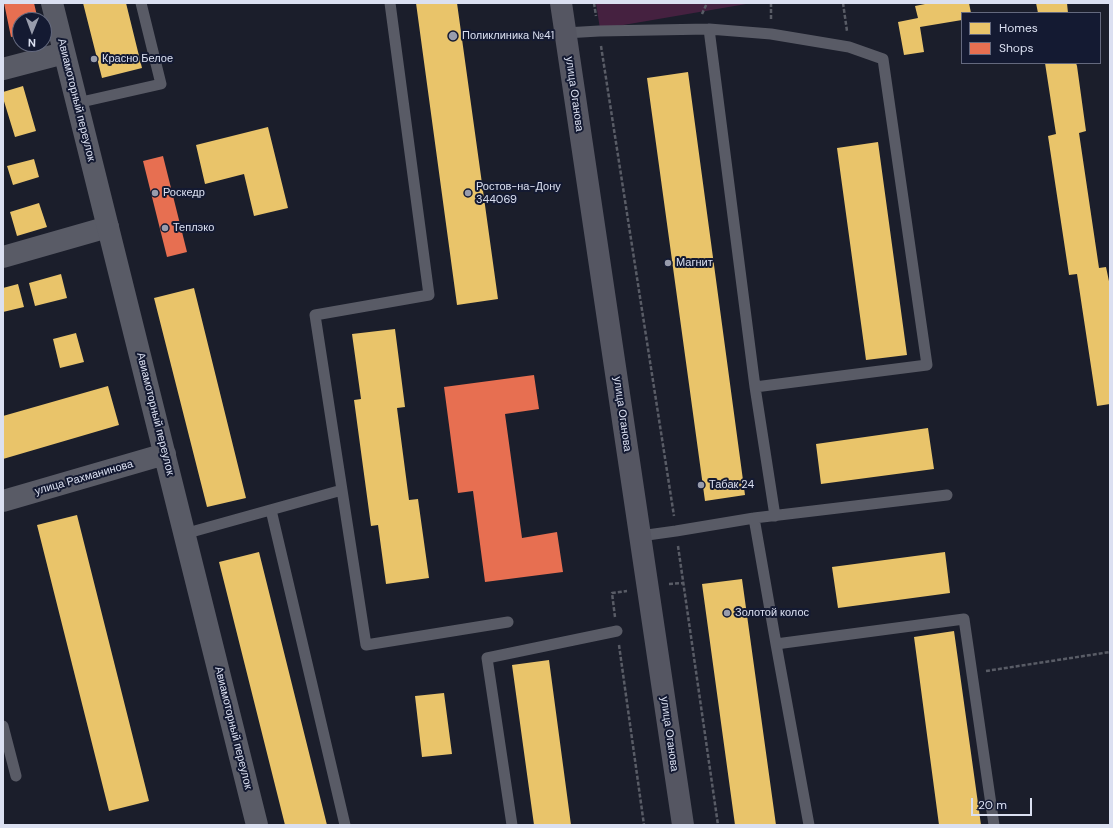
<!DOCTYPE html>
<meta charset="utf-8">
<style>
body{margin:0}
#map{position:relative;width:1113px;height:828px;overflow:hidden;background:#1b1e2b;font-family:"DM Sans",sans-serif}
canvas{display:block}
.frame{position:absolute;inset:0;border:4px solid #dbe0f1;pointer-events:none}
.legend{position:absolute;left:961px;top:12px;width:140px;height:52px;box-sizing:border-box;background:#141a32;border:1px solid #64697e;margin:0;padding:5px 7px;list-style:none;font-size:12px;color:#dbe0f1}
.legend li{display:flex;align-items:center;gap:8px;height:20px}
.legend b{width:20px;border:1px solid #64697e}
.north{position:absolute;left:12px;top:12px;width:40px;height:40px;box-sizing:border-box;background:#141a32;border:1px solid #64697e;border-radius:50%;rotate:181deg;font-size:11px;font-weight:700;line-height:16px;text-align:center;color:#dbe0f1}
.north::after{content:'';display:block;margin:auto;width:14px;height:18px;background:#989cac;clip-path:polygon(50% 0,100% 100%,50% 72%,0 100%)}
.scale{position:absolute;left:971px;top:798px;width:61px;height:18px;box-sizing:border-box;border:2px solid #dbe0f1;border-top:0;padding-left:5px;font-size:12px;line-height:14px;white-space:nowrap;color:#dbe0f1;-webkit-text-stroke:3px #141a32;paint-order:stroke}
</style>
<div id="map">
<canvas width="1113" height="828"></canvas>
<div class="frame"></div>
<ul class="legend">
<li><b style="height:11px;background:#e9c46a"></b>Homes</li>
<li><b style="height:11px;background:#e76f51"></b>Shops</li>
</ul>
<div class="north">N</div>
<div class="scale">20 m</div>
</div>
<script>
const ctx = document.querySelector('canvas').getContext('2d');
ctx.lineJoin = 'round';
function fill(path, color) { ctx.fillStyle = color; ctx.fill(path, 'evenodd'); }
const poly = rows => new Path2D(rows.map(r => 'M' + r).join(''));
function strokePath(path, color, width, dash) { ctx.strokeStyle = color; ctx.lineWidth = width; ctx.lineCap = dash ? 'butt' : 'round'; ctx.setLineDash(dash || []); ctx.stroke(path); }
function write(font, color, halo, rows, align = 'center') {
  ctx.font = font + ' "DM Sans",sans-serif'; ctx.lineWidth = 4; ctx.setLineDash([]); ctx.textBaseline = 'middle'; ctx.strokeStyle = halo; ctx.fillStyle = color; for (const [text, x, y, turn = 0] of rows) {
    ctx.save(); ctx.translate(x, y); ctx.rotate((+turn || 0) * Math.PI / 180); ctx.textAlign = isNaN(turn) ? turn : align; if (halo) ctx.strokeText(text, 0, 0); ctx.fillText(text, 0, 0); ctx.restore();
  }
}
const green = poly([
 [596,3,752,3,600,29]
]);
const homes = poly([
 [83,3,126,3,142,68,102,78],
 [416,3,457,3,498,299,457,305],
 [930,3,969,3,971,13,962,13,962,20,920,27,924,52,904,55,898,22,918,18,915,6],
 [1036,3,1067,3,1068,13,1038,13],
 [1045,63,1076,63,1077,66,1086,131,1079,133,1099,268,1106,267,1110,286,1110,404,1097,406,1077,274,1069,275,1048,136,1056,134],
 [688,72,745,495,705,501,647,78],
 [23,86,36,131,15,137,3,98,3,92],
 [268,127,288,208,254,216,244,174,205,184,196,145],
 [878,142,907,355,866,360,837,148],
 [34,159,39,177,13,185,7,166],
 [39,203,47,227,17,236,10,212],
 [61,274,67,298,35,306,29,283],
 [18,284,24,307,3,312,3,288],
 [194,288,246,498,207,507,154,298],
 [395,329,405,407,397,408,409,500,418,499,429,578,386,584,378,525,371,526,354,400,361,399,352,334],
 [76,333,84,362,60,368,53,339],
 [108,386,119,425,3,459,3,416],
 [928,428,934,469,821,484,816,444],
 [77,515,149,801,109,811,37,525],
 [259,552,327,825,285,825,219,562],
 [945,552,950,593,838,608,832,567],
 [742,579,776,825,735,825,702,584],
 [954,631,981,825,939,825,914,637],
 [549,660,571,825,534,825,512,665],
 [444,693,452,754,422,757,415,696]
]);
const shops = poly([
 [4,3,34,3,38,20,20,20,20,35,11,37],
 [163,156,187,252,167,257,143,161],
 [534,375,539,409,505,414,522,538,557,532,563,572,485,582,473,491,458,493,444,387]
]);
const path = poly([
 [594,3,596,16],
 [771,3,771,19],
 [843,3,847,31],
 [702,14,707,3],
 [601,46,674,516],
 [678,546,718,825],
 [669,584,684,583],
 [615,617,612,593,627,591],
 [619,645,644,825],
 [986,671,1110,652]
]);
const service = poly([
 [709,29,755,387,775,516],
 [565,33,599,31,709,29,771,34,849,47,883,59,927,365,755,387],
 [77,103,161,84,141,3],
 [342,490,366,645,508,622],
 [271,510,345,825],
 [754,518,776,644,809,825],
 [184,534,342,490,315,315,429,295,390,3],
 [640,536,676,531,754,518,947,495],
 [776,644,964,619,994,825],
 [3,726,16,776],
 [512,825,487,658,617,631]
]);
const minor = poly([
 [3,257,108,227]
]);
const tertiary = poly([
 [52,3,257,825],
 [3,69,64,53],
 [3,501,165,454]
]);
const secondary = poly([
 [561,3,683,825]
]);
const markers = [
 [453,36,5,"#989cac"],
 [94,59,4,"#989cac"],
 [155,193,4,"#989cac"],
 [468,193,4,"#989cac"],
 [165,228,4,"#989cac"],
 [668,263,4,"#989cac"],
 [701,485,4,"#989cac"],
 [727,613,4,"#989cac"]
];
const poiNames = [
 ["Поликлиника №41",462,36],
 ["Красно Белое",102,59],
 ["Ростов-на-Дону",476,187],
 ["344069",476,200],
 ["Роскедр",163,193],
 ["Теплэко",173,228],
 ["Магнит",676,263],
 ["Табак 24",709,485],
 ["Золотой колос",735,613]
];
const streetNames = [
 ["улица Оганова",574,94,82],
 ["Авиамоторный переулок",76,100,76],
 ["Авиамоторный переулок",155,414,76],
 ["улица Оганова",622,414,82],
 ["улица Рахманинова",84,478,-16],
 ["Авиамоторный переулок",233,728,76],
 ["улица Оганова",669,734,82]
];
fill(green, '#452140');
fill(homes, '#e9c46a');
fill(shops, '#e76f51');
strokePath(path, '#595c66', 2.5, [4, 2]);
strokePath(service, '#595b66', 11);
strokePath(minor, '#595b66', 22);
strokePath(tertiary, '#595b66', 22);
strokePath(secondary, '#555662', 22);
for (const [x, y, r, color] of markers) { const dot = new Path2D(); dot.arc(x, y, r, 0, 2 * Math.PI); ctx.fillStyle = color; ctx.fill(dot); strokePath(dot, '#141a32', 1.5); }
write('11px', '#dbe0f1', '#141a32', poiNames, 'left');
write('11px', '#dbe0f1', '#141a32', streetNames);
</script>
